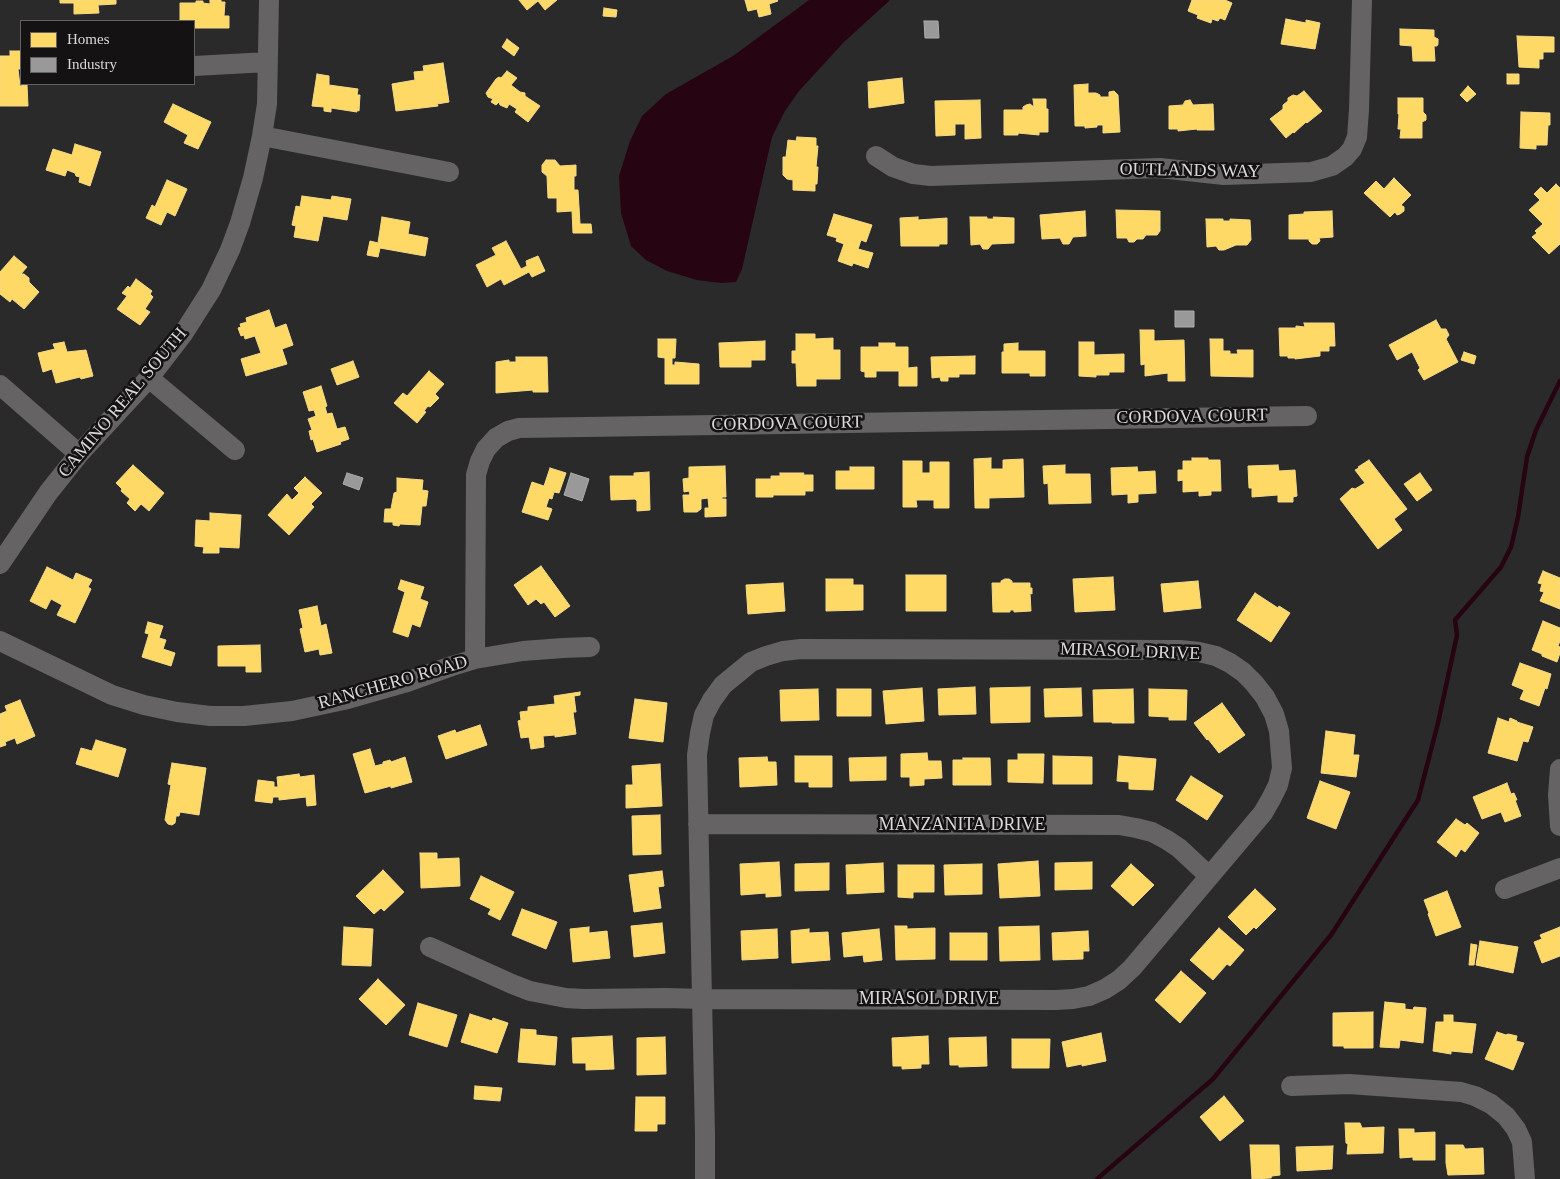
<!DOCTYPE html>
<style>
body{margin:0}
#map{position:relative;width:1560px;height:1179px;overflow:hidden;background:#2b2a2a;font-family:"Times New Roman",serif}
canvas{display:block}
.legend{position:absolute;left:20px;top:20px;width:175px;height:65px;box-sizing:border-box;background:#141213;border:1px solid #636162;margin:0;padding:6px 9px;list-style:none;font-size:15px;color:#dad8d8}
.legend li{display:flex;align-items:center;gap:10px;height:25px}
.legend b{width:25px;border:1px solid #636162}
</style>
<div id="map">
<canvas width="1560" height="1179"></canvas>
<ul class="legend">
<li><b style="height:14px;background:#ffd966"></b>Homes</li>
<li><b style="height:14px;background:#999"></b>Industry</li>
</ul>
</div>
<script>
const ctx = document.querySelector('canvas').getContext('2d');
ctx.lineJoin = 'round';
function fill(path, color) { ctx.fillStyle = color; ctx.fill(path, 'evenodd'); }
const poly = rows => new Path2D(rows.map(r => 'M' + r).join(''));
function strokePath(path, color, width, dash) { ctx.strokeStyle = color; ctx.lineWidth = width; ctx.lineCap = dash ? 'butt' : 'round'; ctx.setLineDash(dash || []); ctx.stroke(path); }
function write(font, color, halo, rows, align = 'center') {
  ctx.font = font + ' "Times New Roman",serif'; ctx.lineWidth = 5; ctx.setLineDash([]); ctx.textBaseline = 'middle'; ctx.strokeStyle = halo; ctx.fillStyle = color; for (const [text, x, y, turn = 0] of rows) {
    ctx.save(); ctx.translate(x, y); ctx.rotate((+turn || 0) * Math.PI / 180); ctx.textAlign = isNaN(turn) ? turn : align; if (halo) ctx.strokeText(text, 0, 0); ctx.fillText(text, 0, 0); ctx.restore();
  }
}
const water = poly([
 [809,0,890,0,843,43,799,91,785,111,772,137,742,269,736,282,721,283,697,280,667,271,646,260,631,246,621,213,619,176,630,141,642,116,666,94,733,56]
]);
const homes = poly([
 [60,0,116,0,116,4,98,5,99,13,74,14,74,3,60,3,60,0],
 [210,0,221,0,221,2,225,2,224,16,229,16,229,28,194,28,194,21,180,21,180,3,196,3,196,1,203,1,203,3,210,4,210,0],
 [519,0,557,0,545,10,538,1,527,10,519,0],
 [745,0,777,0,778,1,769,4,771,14,759,17,757,9,748,11,745,0],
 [1192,0,1225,0,1232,3,1225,20,1220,18,1218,21,1212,19,1211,23,1197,18,1198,15,1188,11,1192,0],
 [604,8,617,10,616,17,603,16,604,8],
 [1286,19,1306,23,1306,20,1320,23,1315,49,1281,44,1286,19],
 [1400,29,1434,30,1434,37,1438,39,1438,44,1437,46,1434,46,1435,61,1413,61,1412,46,1400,45,1400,29],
 [1517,36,1554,37,1554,52,1543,52,1543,59,1539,59,1539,68,1519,67,1517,36],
 [507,39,519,48,514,56,502,47,507,39],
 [10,51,21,51,21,69,18,69,20,86,27,85,28,106,0,106,0,56,10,56,10,51],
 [443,63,449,102,437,104,438,106,396,111,392,84,415,80,414,72,424,71,423,66,443,63],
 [507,71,517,78,511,85,520,92,525,93,525,96,540,106,528,122,515,112,517,109,509,104,507,108,500,105,499,102,496,105,491,102,493,99,488,97,486,93,496,79,499,77,501,78,507,71],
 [317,74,329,76,329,85,358,89,357,95,360,95,359,111,357,110,357,112,331,108,331,112,324,111,324,107,312,106,317,74],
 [1507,74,1519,74,1519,84,1507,84,1507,74],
 [902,78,904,103,869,108,868,82,902,78],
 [1088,84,1088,93,1096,93,1100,95,1100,97,1109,97,1109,92,1114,91,1118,95,1120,132,1103,133,1103,125,1097,125,1097,127,1085,128,1085,126,1075,126,1074,85,1088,84],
 [1468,86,1476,94,1467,102,1460,95,1468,86],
 [1304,91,1322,111,1307,123,1306,122,1294,133,1293,132,1286,138,1270,119,1283,109,1283,105,1288,101,1288,98,1293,95,1297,96,1304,91],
 [1398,98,1423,98,1423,112,1426,115,1426,120,1422,122,1422,138,1400,138,1401,129,1398,129,1399,114,1398,114,1398,98],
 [1033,99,1046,99,1046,109,1048,109,1048,132,1039,132,1039,135,1018,133,1018,135,1004,135,1004,110,1023,110,1023,107,1026,105,1030,104,1034,107,1033,99],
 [980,100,981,138,965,139,965,124,955,124,955,135,936,136,935,101,980,100],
 [1190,100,1193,105,1213,104,1214,130,1197,130,1197,129,1178,131,1178,129,1169,129,1169,106,1183,105,1185,101,1190,100],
 [173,104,211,122,198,149,184,143,188,135,164,122,173,104],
 [1521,112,1550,113,1550,125,1548,125,1547,145,1536,145,1536,149,1520,148,1521,112],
 [797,137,816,138,816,146,818,146,816,167,818,167,817,184,815,184,815,191,793,190,793,180,787,179,783,175,783,157,786,157,788,140,796,141,797,137],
 [75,144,101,152,90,186,79,182,80,177,76,176,75,173,67,170,65,176,46,170,53,149,72,155,75,144],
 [546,160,555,160,560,166,576,165,576,176,574,176,574,190,578,190,580,224,591,224,592,233,573,233,572,211,557,212,557,198,548,198,547,176,542,172,542,165,546,160],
 [1394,178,1411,195,1401,205,1404,207,1404,211,1400,214,1397,215,1395,212,1390,217,1364,193,1376,181,1384,189,1394,178],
 [167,180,187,189,175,216,167,212,161,225,146,218,152,205,155,207,167,180],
 [1556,184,1560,188,1560,244,1549,254,1532,237,1537,233,1535,231,1543,224,1529,210,1540,200,1534,194,1541,187,1547,193,1556,184],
 [302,196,331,200,332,196,351,199,347,220,323,216,318,241,294,237,296,226,292,225,296,206,300,207,302,196],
 [1116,210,1160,211,1160,231,1157,235,1146,235,1143,239,1137,239,1134,242,1129,242,1127,238,1117,238,1116,210],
 [1085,211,1086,236,1073,237,1069,244,1063,244,1060,238,1042,239,1040,215,1085,211],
 [1332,211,1333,237,1319,238,1320,241,1317,244,1312,244,1309,241,1309,239,1289,239,1289,215,1304,214,1304,212,1332,211],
 [834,214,872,225,866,242,861,240,858,249,873,253,868,268,853,263,852,266,838,261,844,244,836,241,837,238,827,235,834,214],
 [382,217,410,222,408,234,428,238,425,256,380,248,378,257,367,255,370,241,378,243,382,217],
 [918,217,918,220,947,218,947,244,939,244,939,246,901,246,900,218,918,217],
 [970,217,987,217,987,219,994,219,993,217,1014,218,1014,243,992,244,988,249,983,249,980,244,971,245,970,217],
 [1206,219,1223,219,1223,221,1230,221,1230,219,1250,220,1251,240,1247,245,1236,245,1224,250,1219,250,1216,246,1207,247,1206,219],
 [506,241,521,269,527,266,526,261,538,256,545,271,532,277,529,272,504,285,501,279,487,287,476,265,496,255,492,248,506,241],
 [14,256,27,267,21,274,24,274,29,278,29,282,39,292,24,309,12,299,10,302,0,294,0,272,14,256],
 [136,279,152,291,150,294,153,297,145,309,150,312,140,325,117,309,127,296,122,293,128,286,130,288,136,279],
 [269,310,275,328,286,324,293,345,282,349,287,364,246,376,241,359,261,353,255,336,245,339,244,335,241,336,238,328,241,327,240,324,247,322,246,318,269,310],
 [1436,320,1441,329,1446,329,1449,335,1446,339,1458,362,1424,380,1418,370,1420,368,1412,352,1397,360,1389,345,1436,320],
 [1304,323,1334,323,1335,346,1329,346,1329,351,1320,351,1320,356,1295,359,1295,358,1288,358,1288,356,1280,356,1279,328,1296,328,1296,326,1305,327,1304,323],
 [1140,330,1154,330,1154,341,1184,340,1185,381,1168,381,1168,373,1145,376,1145,364,1141,365,1140,330],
 [796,334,815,334,815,339,833,338,833,350,840,350,840,379,816,379,816,386,797,386,796,363,792,363,792,351,796,351,796,334],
 [658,339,676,339,675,358,672,358,672,365,675,365,675,362,699,364,699,384,665,384,665,358,658,357,658,339],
 [1210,339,1223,339,1223,351,1230,351,1230,354,1238,354,1237,350,1253,350,1253,377,1211,376,1210,339],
 [765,341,765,360,751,360,751,367,720,367,719,343,765,341],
 [64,342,67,352,86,350,93,376,81,379,80,377,56,383,52,369,43,372,38,353,55,349,53,344,64,342],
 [1079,342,1094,342,1094,355,1124,354,1124,372,1109,372,1109,375,1096,375,1096,377,1079,376,1079,342],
 [879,343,895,343,895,347,908,347,908,368,917,367,917,386,899,386,899,371,876,371,876,377,865,377,865,372,861,371,861,347,879,347,879,343],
 [1018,343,1018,351,1045,351,1045,376,1030,376,1030,373,1002,373,1002,352,1004,352,1004,344,1018,343],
 [1464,352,1476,356,1474,364,1461,360,1464,352],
 [975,356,975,374,959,374,959,377,948,377,948,381,941,381,940,377,932,378,931,357,975,356],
 [516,357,547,357,548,392,533,392,533,390,496,393,496,362,509,360,509,362,516,362,516,357],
 [353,361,359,377,337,385,331,369,353,361],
 [429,371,444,384,435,394,439,398,430,407,428,406,424,411,426,412,417,423,394,403,403,393,407,396,429,371],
 [321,386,327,406,325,407,327,414,332,413,337,429,345,427,349,439,340,442,341,444,317,452,313,439,311,440,309,431,312,430,308,419,316,416,314,410,309,411,303,392,321,386],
 [991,458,991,469,1003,469,1003,460,1023,459,1024,497,989,498,989,508,975,508,974,459,991,458],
 [1192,458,1208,458,1208,460,1220,460,1221,491,1211,491,1211,495,1199,496,1199,491,1183,492,1183,480,1178,481,1178,470,1183,470,1183,461,1192,461,1192,458],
 [1369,460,1407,509,1394,519,1402,530,1378,549,1340,499,1352,488,1355,489,1365,483,1355,470,1359,468,1358,467,1369,460],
 [903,461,922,461,922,473,930,473,930,462,949,462,949,508,934,508,934,500,916,500,917,507,903,507,903,461],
 [133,465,164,493,149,511,141,504,135,511,127,503,130,499,121,491,122,489,116,483,133,465],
 [1065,465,1065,474,1090,474,1091,503,1049,504,1048,483,1044,484,1043,466,1065,465],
 [1278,465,1279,471,1295,470,1297,496,1293,497,1293,502,1278,502,1278,495,1252,497,1252,488,1249,488,1248,466,1278,465],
 [725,466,726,497,722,497,722,499,726,499,726,516,705,517,705,508,709,508,708,498,701,499,701,509,697,512,684,512,683,495,690,495,689,491,684,492,683,479,689,478,689,467,725,466],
 [850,467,874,467,874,489,836,489,836,471,850,471,850,467],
 [1137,467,1138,472,1155,471,1156,493,1138,494,1138,502,1128,503,1128,494,1112,495,1111,468,1137,467],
 [550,468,566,473,559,493,554,492,552,499,549,498,546,507,552,509,548,520,522,512,532,482,544,486,550,468],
 [649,472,650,510,637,511,637,501,635,499,611,500,610,476,634,476,634,473,649,472],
 [780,473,804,473,803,475,813,475,813,491,805,491,805,495,773,495,773,497,756,497,756,479,771,479,771,476,780,476,780,473],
 [1420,473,1432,490,1417,501,1404,484,1420,473],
 [305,477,322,493,311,504,314,507,289,535,268,515,287,494,292,500,299,493,294,488,305,477],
 [397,478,423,480,422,490,428,491,426,506,422,506,420,525,400,524,399,526,393,525,393,522,384,522,385,509,391,509,394,493,397,492,397,478],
 [210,513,241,515,239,548,219,547,219,553,203,553,204,547,195,546,196,520,210,521,210,513],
 [541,566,570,606,555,617,544,602,541,604,536,599,528,605,514,585,541,566],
 [47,567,73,580,76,573,92,580,88,587,91,589,75,623,57,615,62,605,51,599,46,609,30,601,47,567],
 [1543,571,1560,578,1560,609,1540,601,1544,592,1540,591,1542,584,1538,583,1543,571],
 [906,575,946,575,946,611,906,611,906,575],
 [1113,577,1115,610,1075,612,1073,579,1113,577],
 [826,579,853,579,853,585,863,585,863,610,826,611,826,579],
 [1005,579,1009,579,1012,581,1012,583,1030,583,1030,588,1032,588,1032,594,1030,593,1031,611,1014,612,1014,610,1010,610,1010,612,993,612,992,583,1001,583,1001,581,1005,579],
 [401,580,424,587,420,599,428,602,420,627,412,624,408,637,393,632,405,592,398,589,401,580],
 [1198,581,1201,608,1164,612,1161,584,1198,581],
 [783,583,785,611,748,614,746,585,783,583],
 [1255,593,1278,608,1279,606,1290,613,1271,642,1237,620,1255,593],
 [317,606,321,626,326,624,332,653,320,655,319,649,305,652,300,629,303,628,299,610,317,606],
 [1543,621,1560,628,1560,641,1558,646,1560,647,1560,653,1557,662,1542,656,1542,654,1532,650,1543,621],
 [148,622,163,626,159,638,166,640,163,649,175,653,171,666,142,657,149,634,145,633,148,622],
 [260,645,261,672,246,672,246,666,218,666,218,646,260,645],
 [1520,663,1551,674,1547,689,1545,688,1539,706,1520,699,1524,690,1512,685,1520,663],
 [975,687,976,714,939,715,938,689,975,687],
 [1030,687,1030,722,991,723,990,688,1030,687],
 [922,688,924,721,886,724,883,691,922,688],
 [1081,688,1082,716,1045,717,1044,689,1081,688],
 [818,689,819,720,781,721,780,690,818,689],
 [837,689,871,689,871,716,837,716,837,689],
 [1133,689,1134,723,1112,723,1112,722,1094,722,1093,690,1133,689],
 [1149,689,1187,690,1186,720,1169,720,1169,717,1149,716,1149,689],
 [580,692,580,695,574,696,576,712,573,712,576,734,555,737,555,735,543,736,544,747,531,749,529,737,521,738,518,721,521,720,520,712,528,711,528,707,555,704,554,696,580,692],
 [635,699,667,703,663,742,629,738,635,699],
 [20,700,35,736,17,744,15,738,5,742,6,745,0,747,0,714,7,711,5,706,20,700],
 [1222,703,1245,735,1219,753,1208,739,1207,740,1194,723,1222,703],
 [1498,718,1509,722,1510,718,1517,721,1517,722,1533,727,1528,742,1523,741,1517,761,1488,753,1498,718],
 [480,725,487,745,446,759,438,736,455,730,456,733,480,725],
 [1326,731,1355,735,1353,755,1359,755,1356,777,1321,773,1326,731],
 [96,740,126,749,118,777,76,764,81,748,92,751,96,740],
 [370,749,375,766,383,764,383,762,390,760,391,762,405,757,412,782,391,788,391,786,365,793,353,754,370,749],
 [927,753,928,761,941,761,942,778,924,779,924,785,910,786,910,777,901,777,901,754,927,753],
 [1018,754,1044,754,1043,783,1008,782,1008,760,1018,760,1018,754],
 [795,756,832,756,832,787,809,787,809,782,795,782,795,756],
 [1053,756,1092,757,1092,784,1053,784,1053,756],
 [1119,756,1156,759,1153,790,1129,789,1129,782,1117,781,1119,756],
 [767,757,768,762,776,762,777,785,740,787,739,758,767,757],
 [886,757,886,780,850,781,849,758,886,757],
 [963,758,990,758,991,785,953,785,953,760,963,760,963,758],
 [172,763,206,768,199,815,180,812,179,816,176,816,175,823,172,825,168,824,165,820,171,785,168,784,172,763],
 [660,764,662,806,626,808,626,785,633,785,632,766,660,764],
 [299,774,300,777,314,775,316,805,307,806,306,797,279,800,279,797,273,797,272,803,255,801,258,780,274,782,274,787,278,787,277,777,299,774],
 [1191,776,1223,796,1207,820,1176,800,1191,776],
 [1320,781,1350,792,1336,829,1307,818,1320,781],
 [1507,783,1511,794,1514,793,1517,800,1515,800,1521,816,1505,822,1501,812,1482,819,1473,797,1507,783],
 [660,815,661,854,633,855,632,816,660,815],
 [1456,819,1465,825,1467,823,1479,833,1465,852,1461,849,1456,857,1437,842,1456,819],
 [420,853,437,853,437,859,459,858,460,886,421,888,420,853],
 [1038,861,1040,896,1000,898,998,864,1038,861],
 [779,862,781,896,766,897,766,893,741,895,740,864,779,862],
 [1092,862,1092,889,1055,890,1055,863,1092,862],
 [829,863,829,890,795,891,795,864,829,863],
 [883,863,884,892,847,894,846,865,883,863],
 [982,864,982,894,945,895,944,865,982,864],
 [1131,864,1154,885,1133,906,1111,886,1131,864],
 [898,865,934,865,934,892,913,892,913,898,898,897,898,865],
 [383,870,404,892,384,911,381,908,374,914,356,896,383,870],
 [662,871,664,886,658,887,661,908,634,912,629,875,662,871],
 [481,876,514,892,500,920,488,914,491,909,470,899,481,876],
 [1255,889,1276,909,1256,929,1254,927,1246,935,1228,917,1255,889],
 [1447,891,1461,927,1436,936,1428,914,1429,913,1424,900,1447,891],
 [522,909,557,922,546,949,512,935,522,909],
 [662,923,665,953,634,957,631,926,662,923],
 [895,926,907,926,907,929,935,928,935,959,896,960,895,926],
 [1039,926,1040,960,1000,961,999,927,1039,926],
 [344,927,373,929,371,966,342,965,344,927],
 [589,927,589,933,607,931,610,958,573,962,570,929,589,927],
 [1560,927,1560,956,1542,963,1534,942,1542,939,1540,935,1560,927],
 [1219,928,1244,950,1230,966,1227,964,1213,980,1190,960,1219,928],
 [777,929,778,958,742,960,741,931,777,929],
 [809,929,809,933,828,932,830,960,792,963,791,931,809,929],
 [879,929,882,960,864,962,863,955,844,957,842,933,879,929],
 [1088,931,1089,951,1083,951,1083,959,1053,960,1052,933,1088,931],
 [950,933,987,933,987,960,950,960,950,933],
 [1480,941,1518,947,1513,973,1476,965,1480,941],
 [1471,944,1477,945,1474,965,1469,965,1471,944],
 [1181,971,1206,993,1180,1023,1155,1000,1181,971],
 [378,979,405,1005,386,1025,359,999,378,979],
 [1385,1002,1405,1004,1405,1009,1413,1010,1414,1007,1426,1008,1423,1043,1400,1040,1399,1048,1380,1047,1385,1002],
 [418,1003,457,1015,447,1047,409,1035,418,1003],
 [1373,1012,1373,1048,1344,1048,1344,1046,1333,1046,1333,1013,1373,1012],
 [470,1014,492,1021,493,1018,508,1023,497,1053,461,1042,470,1014],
 [1444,1015,1453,1015,1453,1022,1476,1024,1472,1053,1451,1051,1451,1054,1433,1051,1436,1022,1444,1022,1444,1015],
 [521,1029,536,1030,536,1035,557,1037,555,1065,518,1062,521,1029],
 [1497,1032,1506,1035,1508,1034,1517,1036,1516,1041,1524,1043,1513,1070,1485,1059,1497,1032],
 [1101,1033,1106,1061,1082,1066,1082,1064,1067,1067,1062,1042,1101,1033],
 [612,1036,614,1069,586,1070,586,1063,573,1063,572,1038,612,1036],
 [928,1036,929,1064,921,1064,921,1068,902,1069,902,1066,893,1066,892,1038,928,1036],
 [665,1037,666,1074,637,1075,637,1038,665,1037],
 [986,1037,987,1066,959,1067,959,1065,950,1065,949,1038,986,1037],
 [1012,1039,1050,1039,1049,1068,1012,1068,1012,1039],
 [475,1086,502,1088,500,1101,474,1099,475,1086],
 [1224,1096,1244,1121,1220,1141,1200,1117,1224,1096],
 [636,1097,665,1097,665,1124,657,1124,657,1131,635,1131,636,1097],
 [1345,1123,1360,1123,1362,1128,1384,1127,1383,1153,1347,1154,1348,1144,1346,1143,1345,1123],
 [1399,1129,1414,1129,1414,1133,1435,1132,1435,1160,1413,1160,1413,1157,1400,1158,1399,1129],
 [1250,1145,1279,1145,1280,1175,1272,1176,1271,1178,1252,1179,1250,1145],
 [1446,1145,1463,1145,1465,1149,1483,1148,1484,1174,1448,1175,1446,1163,1446,1145],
 [1333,1146,1332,1169,1297,1171,1296,1147,1333,1146]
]);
const industry = poly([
 [924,21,938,21,939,38,925,38,924,21],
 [1175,311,1194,311,1194,327,1175,327,1175,311],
 [347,473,363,478,359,490,343,484,347,473],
 [571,473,589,479,582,501,564,495,571,473]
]);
const stream = poly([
 [1097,1179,1213,1079,1331,935,1418,800,1438,723,1457,635,1455,620,1501,567,1511,547,1518,517,1527,457,1536,430,1560,381]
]);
const minor = poly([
 [194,66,268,62],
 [262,136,449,172],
 [876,156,893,167,913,174,931,176,1160,168,1224,175,1311,172,1332,166,1345,157,1352,149,1357,137,1359,110,1362,0],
 [149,378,235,450],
 [0,385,79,454],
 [0,564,48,493,79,454,149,378,183,334,211,290,230,250,240,223,253,178,262,136,267,104,269,0],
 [0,641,112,695,144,705,177,712,210,716,244,716,292,711,348,699,404,683,452,666,475,659,523,651,563,648,590,647],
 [475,659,476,475,480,461,486,449,496,438,508,431,519,428,1307,416],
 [1560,769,1558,795,1560,826],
 [698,824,1119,825,1136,828,1152,832,1167,840,1179,848,1209,876],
 [1505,889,1560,868],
 [430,947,512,984,530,991,566,998,584,999,667,998,702,999,1056,1000,1073,999,1089,996,1105,989,1119,980,1132,968,1263,813,1271,799,1278,785,1282,768,1279,731,1274,714,1265,697,1254,683,1243,672,1230,663,1216,656,1199,652,1180,650,801,649,783,651,766,656,751,662,723,685,712,700,704,715,700,733,697,755,702,999,705,1134,705,1179],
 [1291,1086,1349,1084,1461,1092,1475,1096,1491,1104,1506,1116,1516,1129,1522,1142,1525,1179]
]);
const streetNames = [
 ["OUTLANDS WAY",1190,171,1],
 ["CAMINO REAL SOUTH",123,403,-50],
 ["CORDOVA COURT",1192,417,-1],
 ["CORDOVA COURT",787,424,-1],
 ["MIRASOL DRIVE",1130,652,2],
 ["RANCHERO ROAD",393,683,-16],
 ["MANZANITA DRIVE",962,825],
 ["MIRASOL DRIVE",929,999]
];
fill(water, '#260412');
fill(homes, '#ffd966');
strokePath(homes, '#f4d988', 1);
fill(industry, '#999');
strokePath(industry, '#acacac', 1);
strokePath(stream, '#260412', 4.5);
strokePath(minor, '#656364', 20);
write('18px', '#dad8d8', '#141213', streetNames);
</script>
